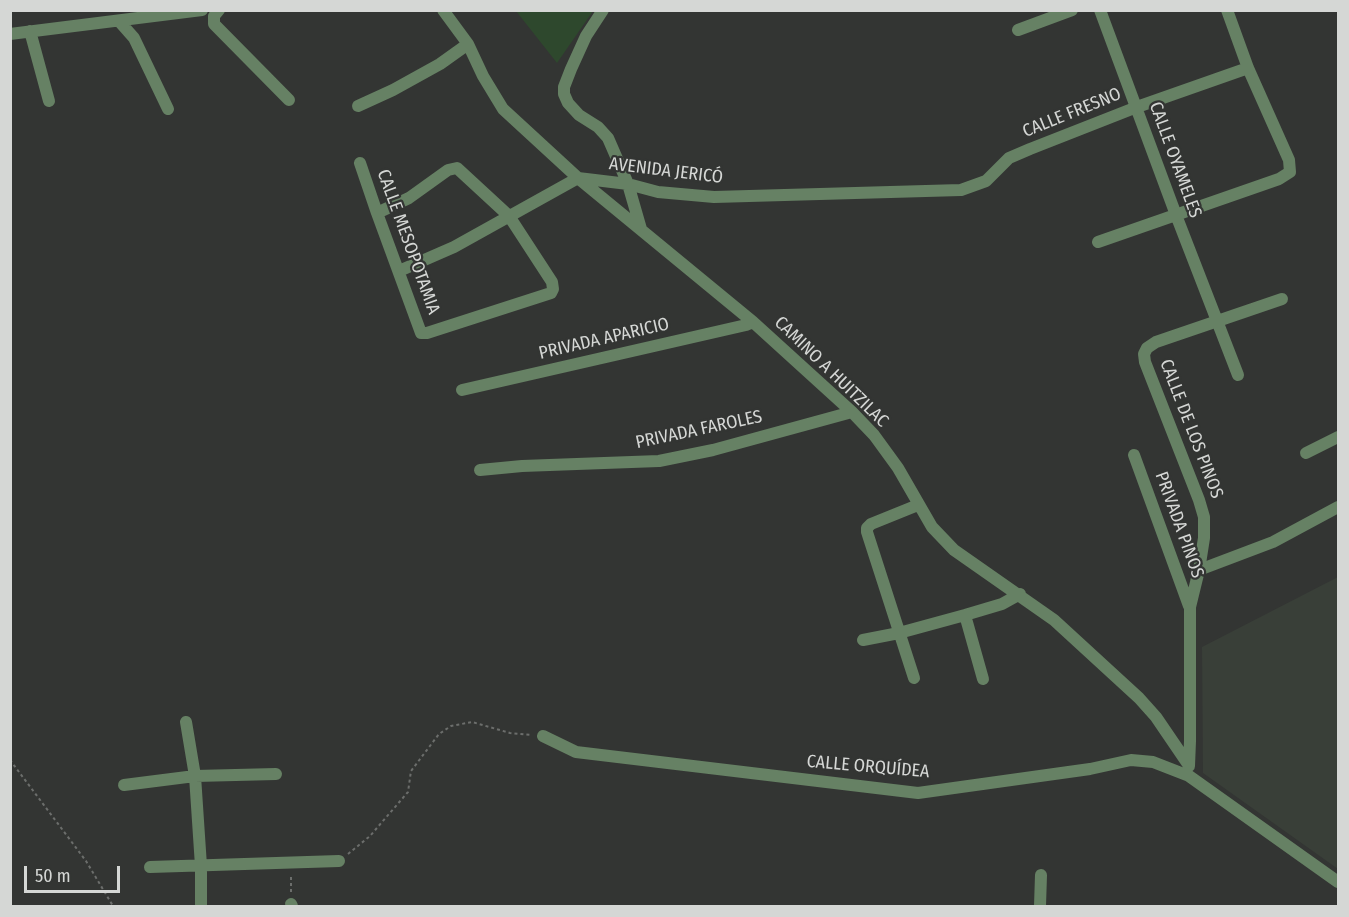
<!DOCTYPE html>
<meta charset="utf-8">
<style>
body{margin:0}
#map{position:relative;width:1349px;height:917px;overflow:hidden;background:#333533;font-family:"Fira Sans Condensed",sans-serif}
canvas{display:block}
.frame{position:absolute;inset:0;border:12px solid #d5d7d5;pointer-events:none}
.scale{position:absolute;left:24px;top:866px;width:96px;height:27px;box-sizing:border-box;border:3px solid #d5d7d5;border-top:0;padding-left:8px;font-size:18px;line-height:21px;white-space:nowrap;color:#d5d7d5;-webkit-text-stroke:4px #333533;paint-order:stroke}
</style>
<div id="map">
<canvas width="1349" height="917"></canvas>
<div class="frame"></div>
<div class="scale">50 m</div>
</div>
<script>
const ctx = document.querySelector('canvas').getContext('2d');
ctx.lineJoin = 'round';
function fill(path, color) { ctx.fillStyle = color; ctx.fill(path, 'evenodd'); }
const poly = rows => new Path2D(rows.map(r => 'M' + r).join(''));
function strokePath(path, color, width, dash) { ctx.strokeStyle = color; ctx.lineWidth = width; ctx.lineCap = dash ? 'butt' : 'round'; ctx.setLineDash(dash || []); ctx.stroke(path); }
function write(font, color, halo, rows, align = 'center') {
  ctx.font = font + ' "Fira Sans Condensed",sans-serif'; ctx.lineWidth = 4.5; ctx.setLineDash([]); ctx.textBaseline = 'middle'; ctx.strokeStyle = halo; ctx.fillStyle = color; for (const [text, x, y, turn = 0] of rows) {
    ctx.save(); ctx.translate(x, y); ctx.rotate((+turn || 0) * Math.PI / 180); ctx.textAlign = isNaN(turn) ? turn : align; if (halo) ctx.strokeText(text, 0, 0); ctx.fillText(text, 0, 0); ctx.restore();
  }
}
const built = poly([
 [1338,577,1338,869,1203,773,1202,647]
]);
const green = poly([
 [516,11,593,11,557,63]
]);
const path = poly([
 [10,760,86,861,113,906],
 [348,854,370,836,408,792,411,771,439,734,451,726,472,722,510,733,532,735],
 [291,892,291,874]
]);
const street = poly([
 [219,10,214,16,214,24,289,100],
 [443,10,468,44,483,76,503,109,578,178,753,322,852,412,874,435,898,468,932,527,954,550,1054,620,1139,698,1156,717,1188,764],
 [603,10,586,36,571,69,564,87,564,94,568,103,579,115,598,127,608,138,628,184,641,229],
 [1100,10,1176,215,1238,375],
 [119,21,134,38,168,109],
 [1018,30,1072,10],
 [30,31,49,101],
 [10,34,202,10],
 [358,106,393,90,440,64,468,44],
 [360,163,377,213,421,333,427,333,551,293,553,289,552,282,509,216,457,168,448,170,409,198,377,213],
 [1098,242,1279,179,1290,172,1289,160,1248,68,1227,10],
 [399,271,454,247,578,178,628,184,658,192,714,197,961,190,986,181,1009,158,1030,149,1137,107,1248,68],
 [462,390,746,325,753,322],
 [1306,453,1338,437],
 [1134,455,1189,606],
 [480,470,522,466,659,461,713,450,852,412],
 [1199,570,1273,542,1338,507],
 [965,615,983,679],
 [863,640,899,633,965,615,1002,604,1020,594],
 [914,678,867,532,867,528,871,524,918,505],
 [186,722,195,776,201,866,201,906],
 [543,736,576,752,918,793,1090,769,1131,760,1153,762,1189,776,1338,882],
 [1189,766,1190,741,1190,607,1199,570,1204,538,1204,517,1199,500,1145,362,1144,354,1147,348,1156,342,1282,299],
 [124,785,195,776,276,774],
 [150,867,339,861],
 [291,904,292,906],
 [1040,906,1041,875]
]);
const streetNames = [
 ["CALLE FRESNO",1072,113,-22],
 ["CALLE OYAMELES",1175,160,70],
 ["AVENIDA JERICÓ",666,171,7],
 ["CALLE MESOPOTAMIA",408,242,70],
 ["PRIVADA APARICIO",604,339,-13],
 ["CAMINO A HUITZILAC",831,372,44],
 ["CALLE DE LOS PINOS",1191,429,69],
 ["PRIVADA FAROLES",699,430,-12],
 ["PRIVADA PINOS",1179,525,70],
 ["CALLE ORQUÍDEA",868,767,5]
];
fill(built, '#393f38');
fill(green, '#2e482d');
strokePath(path, '#6c6e6c', 2, [3, 3]);
strokePath(street, '#668164', 12);
write('18px', '#d5d7d5', '#333533', streetNames);
</script>
